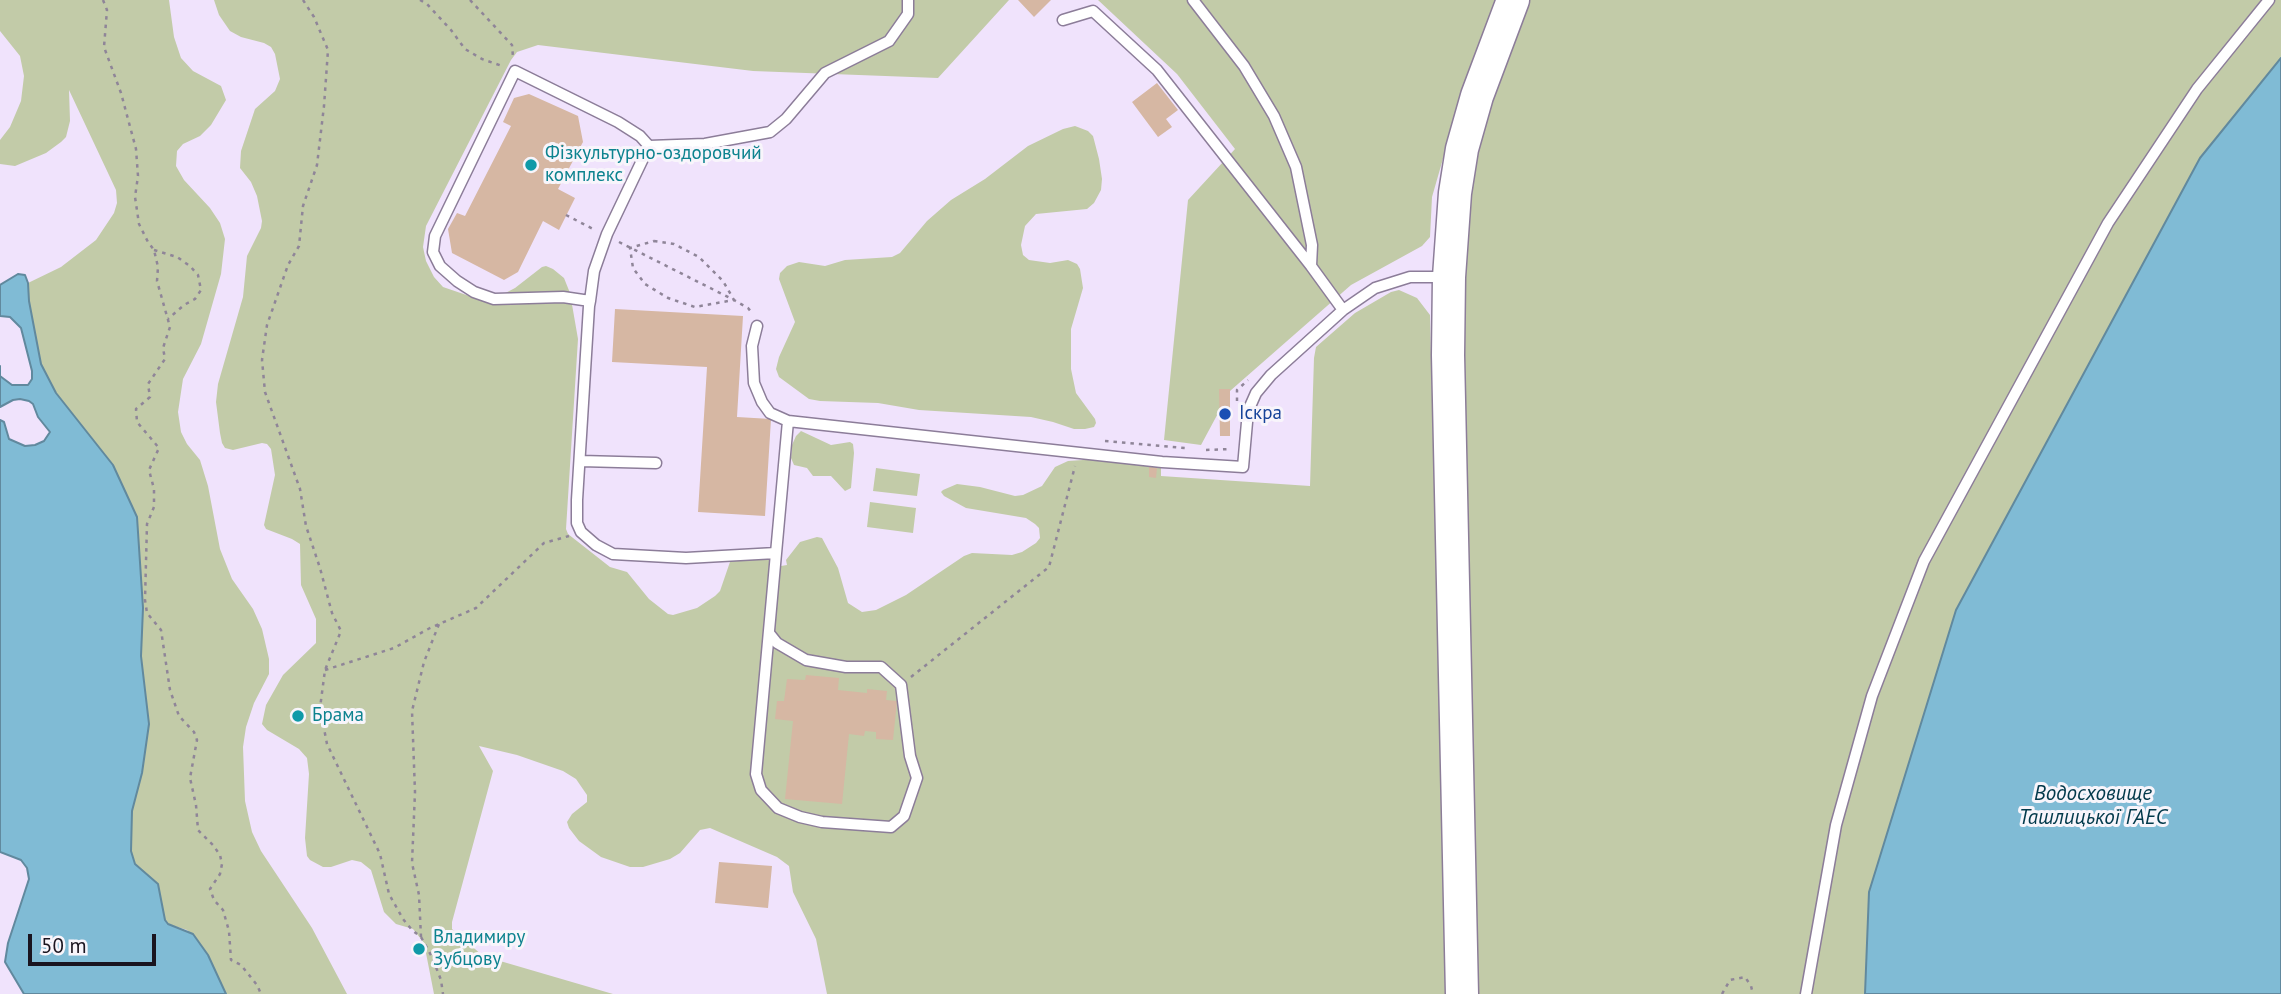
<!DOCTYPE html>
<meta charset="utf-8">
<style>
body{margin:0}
#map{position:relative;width:2281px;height:994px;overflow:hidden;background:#f0e3fc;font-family:"PT Sans",sans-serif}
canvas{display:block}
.scale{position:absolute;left:28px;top:934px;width:128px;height:32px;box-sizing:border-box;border:4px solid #1a141f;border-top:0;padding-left:9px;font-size:21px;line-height:24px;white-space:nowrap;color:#1a141f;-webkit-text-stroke:5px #f8f5fb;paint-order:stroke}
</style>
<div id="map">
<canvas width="2281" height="994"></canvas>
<div class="scale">50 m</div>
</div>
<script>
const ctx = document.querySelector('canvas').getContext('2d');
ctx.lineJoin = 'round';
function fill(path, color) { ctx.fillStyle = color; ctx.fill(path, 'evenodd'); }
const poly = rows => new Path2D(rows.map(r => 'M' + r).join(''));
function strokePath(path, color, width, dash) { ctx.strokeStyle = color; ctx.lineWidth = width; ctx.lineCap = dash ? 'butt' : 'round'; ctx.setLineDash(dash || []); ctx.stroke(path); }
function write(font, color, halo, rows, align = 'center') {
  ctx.font = font + ' "PT Sans",sans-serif'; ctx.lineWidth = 6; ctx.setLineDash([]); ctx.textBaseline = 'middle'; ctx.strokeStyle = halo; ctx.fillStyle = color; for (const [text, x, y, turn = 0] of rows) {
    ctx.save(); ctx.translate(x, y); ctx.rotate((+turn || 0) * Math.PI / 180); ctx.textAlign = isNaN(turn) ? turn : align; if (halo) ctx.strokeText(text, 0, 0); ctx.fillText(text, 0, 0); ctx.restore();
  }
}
const green = poly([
 [0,0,169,0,174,37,181,58,193,71,221,86,226,100,211,125,200,136,183,144,177,151,176,166,184,180,210,208,220,223,225,239,221,274,201,344,183,379,178,412,181,432,187,444,200,460,208,486,220,549,232,579,253,609,262,629,269,659,269,674,254,703,246,727,243,747,245,801,252,832,261,851,312,928,347,994,226,994,208,955,198,941,187,930,168,924,165,920,158,885,135,864,131,851,132,811,142,773,149,724,141,656,143,608,137,517,113,465,56,393,41,364,29,301,28,283,61,267,96,240,114,213,117,203,116,190,69,90,70,121,66,137,61,142,46,153,15,166,0,164,0,140,10,127,21,101,24,76,20,56,0,31],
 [214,0,1009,0,938,78,753,71,538,45,517,52,511,60,426,226,423,247,426,261,434,277,443,287,481,300,492,300,515,288,542,267,546,266,553,269,564,278,570,293,578,339,566,529,568,534,610,567,627,572,649,599,668,614,673,615,697,608,715,596,720,591,731,559,743,550,758,550,781,566,787,565,786,560,800,542,817,537,822,538,838,568,848,603,862,612,876,610,906,595,964,556,972,553,1012,555,1022,552,1036,543,1040,538,1039,528,1035,524,1026,518,966,508,944,496,941,492,943,490,957,484,980,487,1015,496,1023,495,1042,486,1055,467,1068,461,1098,459,1142,466,1161,466,1161,476,1310,486,1314,358,1316,347,1355,313,1391,292,1399,290,1417,298,1430,315,1447,994,827,994,816,939,793,892,789,866,777,857,710,828,700,830,680,853,670,859,643,867,630,867,601,857,579,841,569,828,567,822,572,814,587,802,587,795,576,779,563,771,517,755,479,746,493,771,452,922,452,929,483,956,613,994,434,994,424,943,413,929,396,924,384,912,371,870,361,862,352,860,331,867,323,867,310,860,307,856,305,838,309,774,307,758,299,749,267,730,262,724,266,705,283,675,316,643,316,619,301,585,300,544,292,539,266,529,264,525,275,475,271,449,267,444,262,443,233,450,225,448,222,443,220,433,216,402,218,384,243,297,247,256,261,228,262,221,257,196,251,182,240,168,241,151,255,109,275,91,280,79,275,54,271,47,264,43,241,37,230,31,219,15],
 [1098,0,1498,0,1465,82,1432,197,1430,237,1422,246,1351,285,1230,391,1201,445,1164,440,1188,200,1235,149,1177,74],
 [1529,0,2281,0,2281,58,2200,158,1869,891,1865,994,1471,994,1460,498,1463,231,1470,176,1506,52],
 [1075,126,1088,131,1093,136,1099,159,1102,179,1101,190,1094,203,1087,209,1036,214,1025,226,1021,245,1023,255,1029,260,1050,263,1068,260,1077,264,1080,269,1083,288,1071,329,1071,369,1076,393,1095,419,1096,423,1094,427,1085,429,1074,429,1053,422,1031,417,919,410,878,403,820,401,809,399,779,377,776,369,779,357,795,322,779,279,780,273,787,266,799,262,825,266,845,260,892,257,900,253,927,221,951,200,985,179,1028,146,1063,129],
 [801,431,831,445,850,442,853,444,854,453,851,488,845,491,831,476,813,476,807,468,794,465,791,458,792,445,796,436],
 [876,468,920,474,917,496,873,491],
 [870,502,916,508,913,533,867,527]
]);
const water = poly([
 [2281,58,2281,994,1865,994,1869,892,1956,610,2200,158,2281,58],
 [18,274,25,275,28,283,29,301,41,364,56,393,113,465,137,517,143,608,141,656,149,724,142,773,132,811,131,851,135,864,158,884,165,920,168,924,193,934,208,955,226,994,24,994,5,962,8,943,29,879,27,868,21,860,0,852,0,420,4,422,9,439,25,446,35,445,44,441,50,432,38,417,33,404,29,401,20,399,13,400,0,407,0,366,0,376,12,385,28,385,32,379,32,371,21,328,10,317,0,316,0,285,18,274]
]);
const building = poly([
 [1018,0,1051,0,1034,17],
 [1157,83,1178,110,1166,119,1172,127,1158,137,1132,102],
 [529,94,578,116,583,142,558,189,575,198,559,230,543,221,518,272,504,280,452,253,448,229,457,213,465,216,511,126,503,122,514,98],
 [615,309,743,316,737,417,771,419,765,516,698,512,707,367,612,362],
 [1219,389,1230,389,1230,436,1220,436],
 [1149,467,1157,468,1156,478,1149,477],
 [806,675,839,678,838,690,867,693,867,689,887,691,886,700,897,701,893,740,876,739,876,732,865,731,864,736,849,734,842,804,785,799,793,721,775,719,777,701,784,701,787,679,805,680],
 [719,862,772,866,768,908,715,903]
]);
const path = poly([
 [103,0,107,10,104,47,121,93,136,149,138,176,135,197,139,224,148,242,154,250,158,267,157,281,170,327,163,348,165,359,148,384,150,397,136,409,137,422,159,448,149,470,154,489,154,507,147,524,145,600,147,613,161,630,170,690,179,716,194,732,197,740,190,778,196,805,198,830,213,845,220,855,222,864,220,874,210,889,214,900,223,910,229,931,231,960,241,965,257,985,261,994],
 [303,0,314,17,328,50,324,106,317,165,303,206,299,246,288,265,267,325,262,360,265,392,300,489,306,526,320,568,332,613,341,631,325,670,320,708,327,744,380,854,389,894,403,919,412,930,421,937,432,957,441,980,443,994],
 [420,0,427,4,451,30,465,49,482,59,502,66],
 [470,0,512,45,513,57],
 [566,215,595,230],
 [654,241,674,244,699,257,723,281,734,300,695,307,668,298,645,284,633,268,630,248,654,241],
 [619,242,734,300,748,308,752,313],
 [154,250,177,257,190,266,198,275,201,290,195,299,184,305,168,319],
 [1237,401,1237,390,1248,380],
 [1105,441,1185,448],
 [1206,450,1230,449],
 [325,670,394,648,430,628,476,608,544,543,569,536],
 [911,677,1049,567,1075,466],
 [421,937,419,895,412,863,415,792,412,711,424,662,439,624],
 [1722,994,1730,980,1745,977,1751,986,1753,994]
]);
const lane = poly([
 [1193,0,1244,66,1274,116,1296,167,1312,245,1311,266,1343,310],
 [1063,20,1093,11,1157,70,1311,266],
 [649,146,705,144,770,132,786,119,825,73,889,41,908,14,908,0],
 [590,301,563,297,494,299,474,292,457,281,440,266,433,252,435,236,515,71,618,122,640,136,649,146,607,234,594,271,590,301,589,306,577,500,577,523,581,532,596,545,613,554,686,558,776,553],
 [757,326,752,346,754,383,762,402,770,413,788,421,1162,462,1243,467,1248,411,1256,393,1271,375,1343,310,1375,288,1410,277,1445,277],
 [581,461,656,463],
 [769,633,777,643,806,660,846,667,881,667,901,685,910,756,917,778,904,816,891,827,822,822,800,817,778,808,761,790,756,774,788,421],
 [1806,994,1836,825,1872,696,1924,561,2108,223,2197,89,2269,0]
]);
const primary = poly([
 [1462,994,1448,355,1449,277,1455,193,1462,149,1477,96,1513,0]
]);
const markers = [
 [531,165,7,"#0f9aa8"],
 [1225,414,7,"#1a4fb4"],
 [298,716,7,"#0f9aa8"],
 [419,949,7,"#0f9aa8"]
];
const cultureNames = [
 ["Фізкультурно-оздоровчий",545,154],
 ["комплекс",545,176],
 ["Брама",312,716],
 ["Владимиру",433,938],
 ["Зубцову",433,960]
];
const transitNames = [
 ["Іскра",1239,414]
];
const waterNames = [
 ["Водосховище",2093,794],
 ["Ташлицької ГАЕС",2093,818]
];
fill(green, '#c2cba8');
fill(water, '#80bbd5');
strokePath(water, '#61899e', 2);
fill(building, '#d6b7a3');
strokePath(lane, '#8c7d99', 13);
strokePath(primary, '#8c7d99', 35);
strokePath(path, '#8f8598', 2.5, [3.5, 5]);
strokePath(lane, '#fff', 10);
strokePath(primary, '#fff', 32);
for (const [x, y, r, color] of markers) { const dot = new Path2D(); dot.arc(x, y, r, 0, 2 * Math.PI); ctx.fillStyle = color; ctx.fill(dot); strokePath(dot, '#f8f5fb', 2.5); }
write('19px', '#0d838f', '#f8f5fb', cultureNames, 'left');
write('19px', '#164399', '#f8f5fb', transitNames, 'left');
write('italic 21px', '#02394b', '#f8f5fb', waterNames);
</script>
